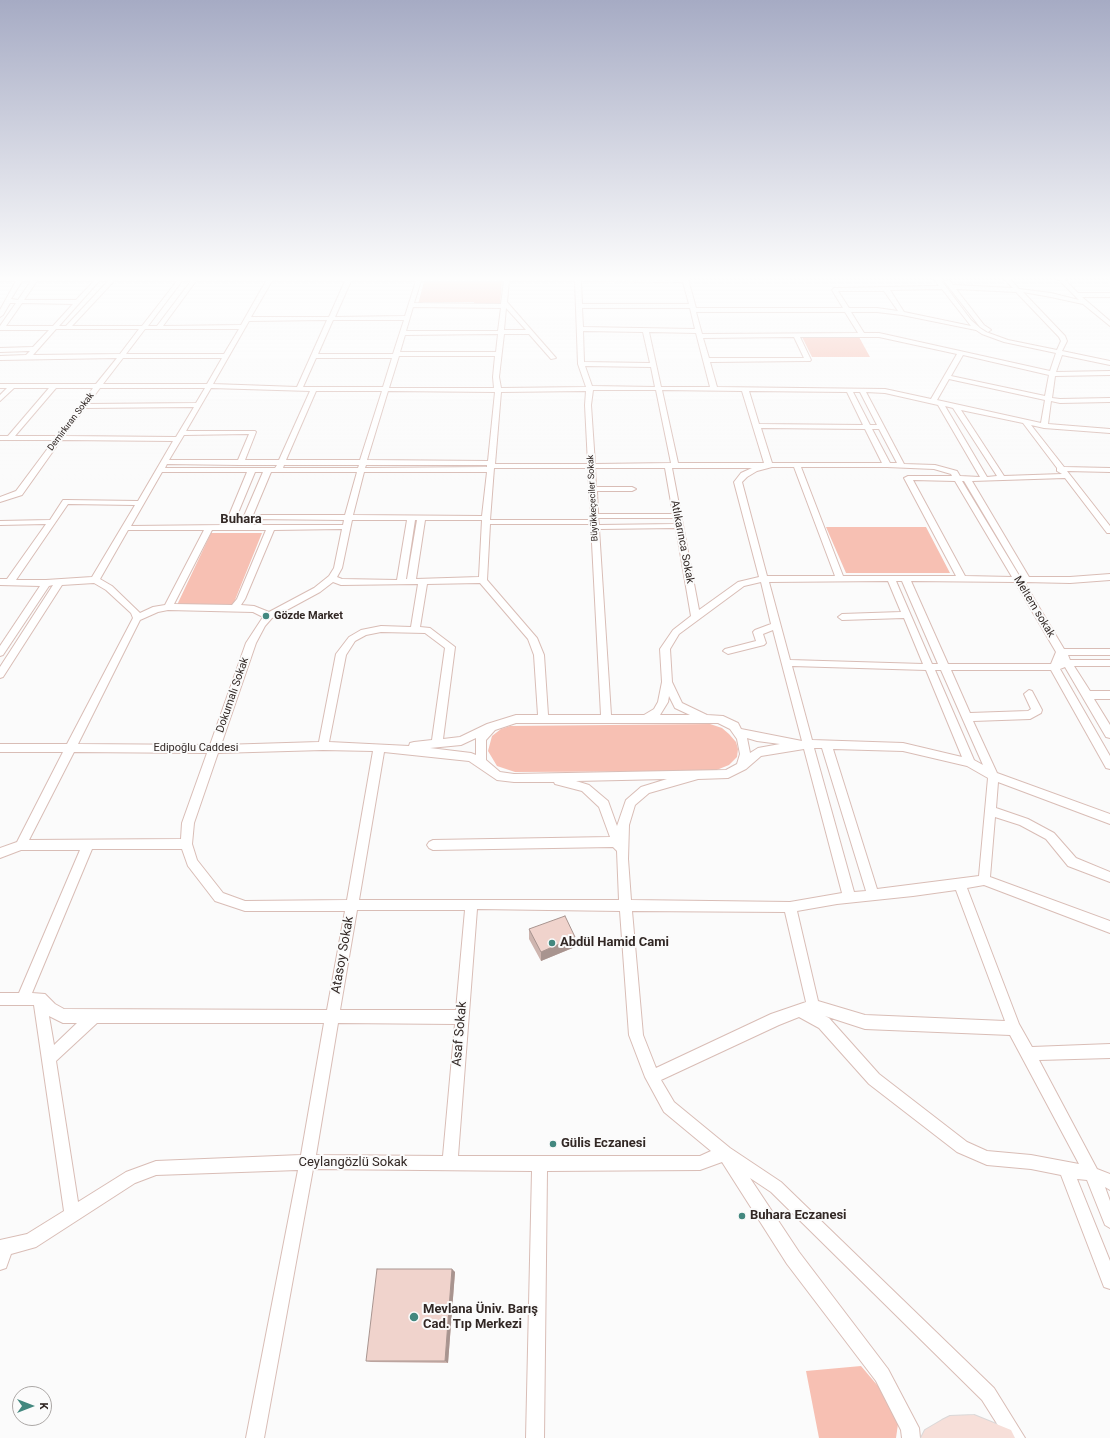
<!DOCTYPE html>
<meta charset="utf-8">
<style>
body{margin:0}
#map{position:relative;width:1110px;height:1438px;overflow:hidden;background:#fbfbfb;font-family:Roboto,sans-serif}
canvas{display:block}
.north{position:absolute;left:12px;top:1386px;width:40px;height:40px;box-sizing:border-box;background:#fbfbfb;border:1px solid #aba7a5;border-radius:50%;rotate:90deg;font-size:11px;font-weight:700;line-height:16px;text-align:center;color:#322825}
.north::after{content:'';display:block;margin:auto;width:14px;height:18px;background:#43887f;clip-path:polygon(50% 0,100% 100%,50% 72%,0 100%)}
</style>
<div id="map">
<canvas width="1110" height="1438"></canvas>
<div class="north">K</div>
</div>
<script>
const ctx = document.querySelector('canvas').getContext('2d');
ctx.lineJoin = 'round';
function fill(path, color) { ctx.fillStyle = color; ctx.fill(path, 'evenodd'); }
const poly = rows => new Path2D(rows.map(r => 'M' + r).join(''));
function strokePath(path, color, width, dash) { ctx.strokeStyle = color; ctx.lineWidth = width; ctx.lineCap = dash ? 'butt' : 'round'; ctx.setLineDash(dash || []); ctx.stroke(path); }
function write(font, color, halo, rows, align = 'center') {
  ctx.font = font + ' Roboto,sans-serif'; ctx.lineWidth = 4; ctx.setLineDash([]); ctx.textBaseline = 'middle'; ctx.strokeStyle = halo; ctx.fillStyle = color; for (const [text, x, y, turn = 0] of rows) {
    ctx.save(); ctx.translate(x, y); ctx.rotate((+turn || 0) * Math.PI / 180); ctx.textAlign = isNaN(turn) ? turn : align; if (halo) ctx.strokeText(text, 0, 0); ctx.fillText(text, 0, 0); ctx.restore();
  }
}
const green = poly([
 [424,282,502,282,500,305,474,305,474,302,423,302,418,304],
 [802,337,859,337,870,357,812,357],
 [826,527,926,527,950,573,846,573],
 [211,533,262,533,233,605,177,605],
 [710,724,722,728,729,734,736,742,738,749,737,757,729,765,714,771,515,772,497,766,488,751,492,736,501,729,510,726],
 [861,1366,883,1392,898,1424,896,1438,819,1438,806,1371]
]);
const minor = poly([
 [0,279,688,279,696,308,843,308,832,290,834,288,939,286,934,279,940,279,971,320,980,328,986,332,1008,340,1057,350,1061,341,1059,337,1016,292,956,289,984,325,990,329,991,330,988,332,980,327,944,281,949,280,953,285,1013,288,1004,279,1010,279,1019,289,1051,293,1079,300,1058,279,1064,279,1078,293,1110,293,1110,297,1082,297,1110,321,1110,326,1083,304,1051,297,1023,292,1065,336,1067,341,1062,351,1110,361,1110,365,1062,355,1056,372,1110,371,1110,375,1055,376,1052,398,1060,399,1110,398,1110,402,1060,403,1051,401,1048,424,1110,429,1110,433,1044,428,1031,425,1064,467,1110,468,1110,472,1067,471,1110,526,1110,533,1107,533,1065,478,972,481,1029,577,1070,577,1110,574,1110,580,1070,583,1024,582,1064,649,1110,649,1110,655,1068,655,1070,660,1110,660,1110,666,1074,666,1090,691,1110,691,1110,699,1094,699,1110,725,1110,738,1106,737,1065,667,1060,669,1110,756,1110,769,1106,768,1051,670,951,670,970,713,1028,711,1031,709,1024,694,1029,690,1032,691,1042,710,1041,713,1030,719,973,721,997,773,1110,814,1110,824,998,782,996,808,1028,819,1054,833,1076,858,1110,872,1110,882,1068,866,1046,839,1020,825,995,817,990,877,1110,921,1110,933,984,885,967,888,1019,1024,1032,1047,1110,1044,1110,1058,1039,1060,1097,1169,1110,1174,1110,1190,1105,1187,1110,1201,1110,1228,1105,1225,1087,1180,1077,1179,1110,1261,1110,1289,1104,1287,1061,1175,1031,1169,987,1165,957,1152,869,1084,819,1028,799,1017,779,1025,661,1080,674,1102,730,1148,781,1182,994,1388,1025,1438,1006,1438,982,1400,771,1192,750,1178,799,1252,888,1369,919,1428,920,1438,902,1438,901,1430,876,1381,787,1264,722,1162,700,1170,547,1171,544,1438,526,1438,532,1171,313,1169,264,1438,246,1438,298,1170,156,1175,135,1183,36,1247,11,1254,6,1268,0,1270,0,1240,27,1234,64,1211,34,1005,0,1005,0,993,19,993,80,850,21,850,0,858,0,848,17,842,63,752,0,752,0,744,67,744,133,618,131,613,106,590,94,583,62,585,3,677,0,678,0,667,53,585,49,586,3,655,0,656,0,646,40,586,0,585,0,579,7,579,46,524,0,525,0,521,50,520,63,500,66,500,138,501,173,441,61,440,22,495,0,502,0,497,16,491,54,440,0,440,0,436,8,436,49,388,14,388,0,401,0,395,7,388,0,388,0,384,96,384,117,358,0,360,0,356,26,355,30,351,0,352,0,348,33,347,49,330,0,330,0,326,16,303,10,303,3,315,0,317,0,310,16,281,0,281,0,279],
 [22,281,31,281,18,300,11,299,22,281],
 [37,281,94,281,76,300,24,300,37,281],
 [99,281,108,281,66,326,59,326,99,281],
 [114,281,177,281,142,326,72,326,114,281],
 [182,281,191,281,157,326,148,326,182,281],
 [196,281,266,281,241,325,163,326,196,281],
 [272,281,345,281,329,317,251,317,272,281],
 [351,281,416,281,405,316,335,317,351,281],
 [421,281,504,281,501,304,414,303,421,281],
 [509,281,575,281,578,364,586,387,501,388,499,377,504,334,529,334,551,359,556,358,507,302,509,281],
 [581,281,683,282,689,304,582,304,581,281],
 [942,289,971,326,904,312,890,290,942,289],
 [838,291,884,291,898,311,877,308,849,308,838,291],
 [22,303,73,304,53,326,6,326,22,303],
 [413,307,501,308,498,331,406,331,413,307],
 [506,308,526,330,504,330,506,308],
 [582,308,690,308,695,329,583,327,582,308],
 [696,312,845,312,858,333,702,334,696,312],
 [851,312,877,312,902,315,976,330,982,334,1004,342,1056,353,1050,371,879,333,864,333,851,312],
 [327,320,297,387,213,384,249,321,327,320],
 [333,320,404,320,393,354,318,354,333,320],
 [56,329,139,329,120,354,33,355,56,329],
 [145,329,239,329,224,354,126,354,145,329],
 [583,331,643,332,650,363,584,362,583,331],
 [649,332,696,333,710,387,661,387,649,332],
 [498,334,496,352,400,352,405,335,498,334],
 [794,337,804,358,709,358,703,338,794,337],
 [800,337,879,337,957,354,931,399,885,389,717,387,710,362,810,361,811,360,800,337],
 [963,355,1049,375,1045,396,951,376,963,355],
 [399,356,495,356,493,377,494,388,389,388,399,356],
 [123,358,222,358,207,384,103,384,123,358],
 [316,358,392,358,383,387,303,387,316,358],
 [585,366,651,367,655,387,592,386,585,366],
 [949,379,1045,400,1041,423,937,400,949,379],
 [56,388,93,388,57,436,15,436,56,388],
 [100,388,205,388,196,403,88,404,100,388],
 [211,388,310,391,279,460,245,460,256,432,255,431,186,431,211,388],
 [593,390,656,390,671,463,595,464,591,405,593,390],
 [662,390,742,391,764,463,678,463,662,390],
 [316,391,382,391,360,460,286,460,316,391],
 [388,391,495,392,488,461,367,460,388,391],
 [586,391,585,405,588,464,495,464,501,392,586,391],
 [749,391,847,392,863,425,759,424,749,391],
 [853,392,860,392,877,425,870,425,853,392],
 [866,392,885,393,938,405,980,477,960,476,957,471,935,465,904,464,866,392],
 [945,406,953,408,997,476,987,477,945,406],
 [194,407,176,437,64,436,85,408,194,407],
 [961,410,1023,423,1057,468,1057,471,1062,474,1004,476,961,410],
 [761,428,865,429,882,463,772,463,761,428],
 [872,429,879,429,897,463,890,463,872,429],
 [249,434,238,460,169,460,184,435,249,434],
 [167,464,240,465,277,465,275,468,165,468,167,464],
 [284,465,359,465,358,468,283,468,284,465],
 [366,465,487,465,487,467,365,468,366,465],
 [772,467,794,467,835,576,767,576,742,482,747,477,757,471,772,467],
 [801,467,887,467,934,469,951,474,952,476,908,476,904,478,956,576,843,576,801,467],
 [494,468,588,468,591,520,490,520,494,468],
 [595,468,665,468,673,514,598,514,597,491,632,491,636,489,632,487,596,487,595,468],
 [672,468,752,468,741,473,734,482,759,577,738,582,699,610,672,468],
 [162,472,247,472,225,525,131,526,162,472],
 [255,472,263,472,241,523,244,525,233,525,255,472],
 [271,472,357,472,345,515,253,515,271,472],
 [364,472,487,472,482,516,353,515,364,472],
 [913,480,955,481,1012,577,965,576,913,480],
 [962,481,964,481,1021,577,1020,577,962,481],
 [68,504,135,505,92,577,46,580,16,580,68,504],
 [598,518,674,518,675,524,599,525,598,518],
 [250,519,344,520,343,525,246,525,250,519],
 [352,520,407,520,397,580,342,579,337,577,342,568,352,520],
 [415,520,417,520,407,579,406,579,415,520],
 [425,520,482,520,479,577,416,579,425,520],
 [490,524,591,524,601,715,548,715,544,655,537,638,487,580,490,524],
 [676,528,691,616,673,630,660,649,662,682,658,702,654,709,644,715,611,715,599,529,676,528],
 [342,529,334,568,329,576,314,588,269,612,254,606,241,605,245,599,274,530,342,529],
 [128,530,204,530,165,605,153,607,140,613,112,586,100,579,128,530],
 [212,530,266,530,237,599,232,605,174,604,212,530],
 [888,581,901,612,842,614,838,617,842,620,904,618,923,664,790,660,769,582,888,581],
 [896,581,902,581,938,664,932,664,896,581],
 [911,581,1015,582,1056,652,1051,664,948,664,911,581],
 [333,582,341,585,418,584,411,627,381,626,361,630,349,637,336,654,319,742,221,745,256,643,265,626,272,618,320,592,333,582],
 [761,582,771,624,755,630,753,632,756,641,725,649,723,651,728,654,764,645,766,643,763,634,773,630,802,741,741,729,738,723,723,716,707,715,682,703,672,682,670,649,679,634,744,586,761,582],
 [480,583,528,639,534,655,538,715,516,715,487,724,460,737,443,739,455,647,430,628,420,627,427,584,480,583],
 [168,610,253,612,263,617,246,643,210,745,78,744,140,620,158,612,168,610],
 [381,632,425,633,445,648,432,740,414,742,410,743,409,746,329,742,346,655,355,641,366,635,381,632],
 [792,666,926,670,962,757,903,743,812,740,792,666],
 [935,670,941,670,983,765,974,760,935,670],
 [669,696,675,708,690,715,660,715,668,702,669,696],
 [516,723,718,723,730,729,737,739,740,754,737,764,726,770,514,774,500,772,486,760,486,740,495,730,516,723],
 [476,738,476,755,471,753,430,748,461,745,476,738],
 [747,738,757,741,780,744,758,748,750,753,747,738],
 [814,748,822,748,866,891,854,892,814,748],
 [804,749,842,893,790,902,631,900,628,859,629,825,635,805,649,793,698,779,728,778,746,769,761,756,804,749],
 [833,749,903,751,967,766,988,778,979,876,877,889,833,749],
 [323,750,373,751,347,900,245,901,223,893,197,860,192,844,194,823,218,753,323,750],
 [74,752,207,753,182,823,181,839,29,840,74,752],
 [384,752,469,761,497,780,514,782,554,782,555,784,582,791,599,807,610,837,433,840,429,842,427,845,429,848,433,850,613,847,617,851,619,900,359,900,384,752],
 [667,779,641,787,626,800,617,826,608,801,589,785,576,781,667,779],
 [92,849,182,849,188,866,215,901,245,911,345,911,327,1010,64,1009,55,1004,45,994,32,993,92,849],
 [956,890,1005,1021,865,1015,818,1001,797,911,837,904,913,896,956,890],
 [477,909,620,911,629,1035,645,1077,664,1112,711,1151,700,1156,458,1156,477,909],
 [357,910,465,910,456,1010,340,1010,357,910],
 [632,911,785,912,806,1002,771,1014,656,1068,643,1035,632,911],
 [49,1016,63,1023,77,1023,54,1045,49,1016],
 [825,1016,865,1029,1010,1035,1079,1164,1031,1155,987,1151,967,1142,879,1074,829,1018,825,1016],
 [97,1023,324,1023,301,1155,156,1161,126,1172,78,1202,56,1061,97,1023],
 [338,1023,455,1024,443,1156,316,1155,338,1023]
]);
const major = poly([
 [974,1415,1011,1430,1015,1438,921,1438,925,1430,942,1420,950,1416,974,1415]
]);
const wall = poly([
 [529,929,575,947,541,961,529,939],
 [452,1269,455,1272,448,1363,371,1362,366,1361]
]);
const shadedWall = poly([
 [575,937,575,947,541,961,541,952],
 [452,1269,455,1272,448,1363,445,1361]
]);
const building = poly([
 [565,916,575,937,541,952,529,929,565,916],
 [377,1269,452,1269,445,1361,366,1361,377,1269]
]);
const markers = [
 [266,616,4,"#43887f"],
 [552,943,4,"#43887f"],
 [553,1144,4,"#43887f"],
 [742,1216,4,"#43887f"],
 [414,1317,5,"#43887f"]
];
const farStreetnames = [
 ["Demirkıran Sokak",71,422,-53],
 ["Büyükkeçeciler Sokak",593,498,-93]
];
const streetNames = [
 ["Atlıkarınca Sokak",682,542,79],
 ["Meltem sokak",1034,607,59],
 ["Dokumalı Sokak",233,695,-71],
 ["Edipoğlu Caddesi",196,748]
];
const poiNames = [
 ["Gözde Market",274,616]
];
const farDistrictnames = [
 ["Buhara",241,520]
];
const nearPoinames = [
 ["Abdül Hamid Cami",560,943],
 ["Gülis Eczanesi",561,1144],
 ["Buhara Eczanesi",750,1216],
 ["Mevlana Üniv. Barış",423,1310],
 ["Cad. Tıp Merkezi",423,1325]
];
const nearStreetnames = [
 ["Atasoy Sokak",343,955,-80],
 ["Asaf Sokak",460,1034,-85],
 ["Ceylangözlü Sokak",353,1163]
];
fill(green, '#f7c0b3');
strokePath(minor, '#d9bdb6', 2);
strokePath(major, '#dad8d8', 2);
fill(minor, '#fff');
fill(major, '#f7dfd9');
fill(wall, '#ceb5af');
fill(shadedWall, '#a8948f');
fill(building, '#f0d3cc');
strokePath(building, '#a8948f', 1);
const sky = ctx.createLinearGradient(0, 0, 0, 480);
sky.addColorStop(0, '#a6abc4');
sky.addColorStop(0.58, '#fdfdfd');
sky.addColorStop(1, '#fdfdfd00');
ctx.fillStyle = sky;
ctx.fillRect(0, 0, 1110, 480);
for (const [x, y, r, color] of markers) { const dot = new Path2D(); dot.arc(x, y, r, 0, 2 * Math.PI); ctx.fillStyle = color; ctx.fill(dot); strokePath(dot, '#fbfbfb', 1.5); }
write('9px', '#322825', '#fbfbfb', farStreetnames);
write('11px', '#322825', '#fbfbfb', streetNames);
write('bold 11px', '#322825', '#fbfbfb', poiNames, 'left');
write('bold 13px', '#322825', '#fbfbfb', farDistrictnames);
write('bold 13px', '#322825', '#fbfbfb', nearPoinames, 'left');
write('13px', '#322825', '#fbfbfb', nearStreetnames);
</script>
